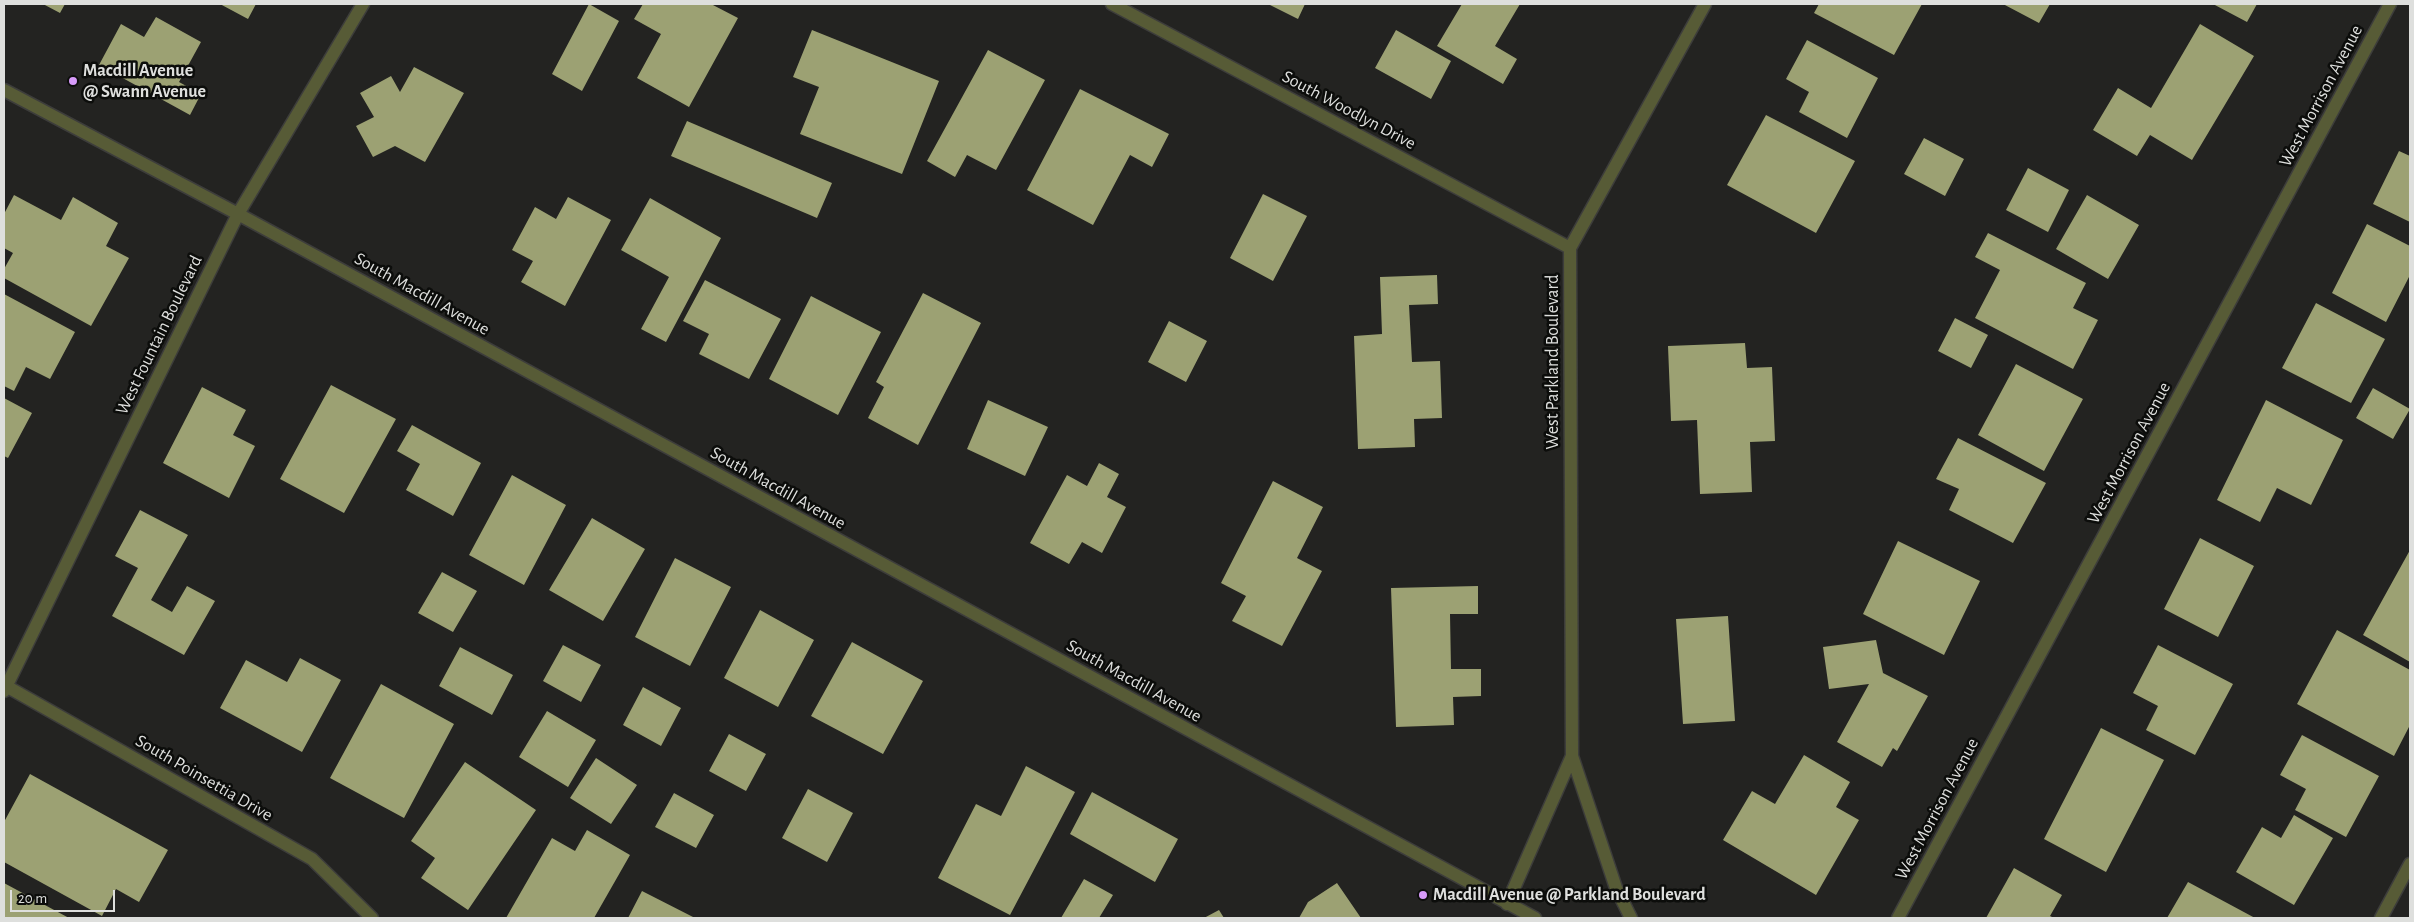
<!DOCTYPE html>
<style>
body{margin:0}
#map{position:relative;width:2414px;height:922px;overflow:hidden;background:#232321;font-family:"Alegreya Sans",sans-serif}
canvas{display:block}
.frame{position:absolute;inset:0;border:5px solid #dedfdd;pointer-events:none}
.scale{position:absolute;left:10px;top:890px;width:105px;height:22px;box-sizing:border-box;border:2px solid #dedfdd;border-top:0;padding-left:6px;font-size:15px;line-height:18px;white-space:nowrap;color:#dedfdd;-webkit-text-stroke:4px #0c0d0b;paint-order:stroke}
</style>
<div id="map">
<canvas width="2414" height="922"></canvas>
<div class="frame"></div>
<div class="scale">20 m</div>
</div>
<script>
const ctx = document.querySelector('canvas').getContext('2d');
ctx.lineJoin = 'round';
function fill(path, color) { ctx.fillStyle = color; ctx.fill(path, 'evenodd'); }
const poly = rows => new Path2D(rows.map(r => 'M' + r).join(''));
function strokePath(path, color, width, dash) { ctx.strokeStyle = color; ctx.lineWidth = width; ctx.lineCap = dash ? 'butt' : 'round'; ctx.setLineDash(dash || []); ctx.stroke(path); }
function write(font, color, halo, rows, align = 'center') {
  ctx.font = font + ' "Alegreya Sans",sans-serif'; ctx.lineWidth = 5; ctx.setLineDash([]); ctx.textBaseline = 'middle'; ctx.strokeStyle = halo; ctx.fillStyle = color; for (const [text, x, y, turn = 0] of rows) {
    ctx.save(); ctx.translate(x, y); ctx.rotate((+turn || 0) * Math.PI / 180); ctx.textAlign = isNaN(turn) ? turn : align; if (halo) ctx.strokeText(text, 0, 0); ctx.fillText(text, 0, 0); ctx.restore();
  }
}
const building = poly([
 [43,4,65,4,60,13],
 [220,4,256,4,248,19],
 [589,4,619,21,582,91,552,74],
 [643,4,711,4,738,18,689,107,637,78,661,34,634,19],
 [1268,4,1305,4,1298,19],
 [1462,4,1520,4,1495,46,1517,59,1503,84,1437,46],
 [1819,4,1922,4,1894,55,1814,13],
 [2003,4,2050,4,2039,23],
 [2213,4,2257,4,2247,22],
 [156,17,201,42,179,82,201,94,190,115,99,65,121,24,144,37],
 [2200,24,2254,56,2192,160,2150,135,2137,156,2093,130,2118,88,2151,108],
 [812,30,939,81,902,174,800,134,819,87,793,77],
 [1396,30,1451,61,1431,99,1375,68],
 [1807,40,1878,78,1847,138,1799,112,1809,92,1786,79],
 [988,50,1045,80,996,170,967,155,955,177,927,161],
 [414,67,464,93,425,162,395,146,373,157,356,126,374,117,360,93,391,76,400,92],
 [1080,89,1169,134,1152,167,1130,155,1093,225,1027,190],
 [1766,115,1855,161,1816,233,1727,185],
 [687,121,832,183,817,218,671,156],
 [1924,138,1964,159,1945,196,1904,174],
 [2399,151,2410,156,2410,222,2373,204],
 [2028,168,2069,190,2048,232,2006,210],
 [1263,194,1307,216,1273,281,1230,258],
 [14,195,61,220,73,197,118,223,106,246,129,258,91,326,4,278,4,269,13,253,4,248,4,214],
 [2087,195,2139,225,2108,279,2056,249],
 [568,197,611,220,565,306,521,282,533,261,512,250,535,207,556,219],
 [650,198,721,238,666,342,641,329,669,277,621,250],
 [2367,224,2410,246,2410,275,2386,322,2332,293],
 [1988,233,2086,283,2073,308,2098,320,2073,369,1975,318,2000,270,1975,257],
 [1437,275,1438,304,1409,305,1412,362,1440,361,1442,418,1414,419,1415,447,1358,449,1354,336,1382,334,1380,277],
 [705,280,781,319,749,379,699,354,709,334,683,321],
 [923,293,981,323,918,445,868,418,884,387,876,382],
 [4,294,75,332,50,379,26,367,14,391,4,386],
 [811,296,881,332,838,415,769,379],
 [2316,303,2385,339,2351,403,2282,368],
 [1955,318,1988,335,1971,368,1938,351],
 [1169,321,1207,341,1186,382,1148,362],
 [1745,343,1747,368,1772,367,1775,441,1750,442,1752,492,1700,494,1697,420,1671,421,1668,346],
 [2016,364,2083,399,2044,471,1978,435],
 [331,385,396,419,344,513,280,479],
 [202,387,246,410,233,435,255,446,229,498,163,463],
 [2373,388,2410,409,2393,439,2356,418],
 [4,398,32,413,8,458,4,456],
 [988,400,1048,427,1025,476,967,449],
 [2266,400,2343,440,2311,505,2277,488,2260,522,2217,500],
 [412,425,481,463,453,516,406,490,420,464,397,451],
 [1958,438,2046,483,2013,543,1949,510,1959,489,1936,479],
 [1099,463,1119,474,1107,497,1126,507,1102,553,1082,542,1069,564,1030,543,1067,475,1087,486],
 [512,475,566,505,524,585,469,555],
 [1273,481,1323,507,1297,558,1322,571,1282,646,1232,621,1246,596,1221,583],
 [140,510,188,535,151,600,172,612,187,586,215,601,184,655,112,616,138,568,115,556],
 [592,518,645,549,603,621,549,590],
 [2200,538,2254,566,2218,637,2164,609],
 [1898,541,1980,581,1944,655,1863,614],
 [2410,550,2410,662,2363,635],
 [675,558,731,587,690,666,635,637],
 [442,572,477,591,453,632,418,613],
 [1478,586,1478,614,1450,614,1451,669,1481,669,1481,696,1453,697,1454,725,1396,727,1391,588],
 [760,610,814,640,778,707,724,678],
 [1728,616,1735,721,1683,724,1676,619],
 [2337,630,2410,670,2410,725,2394,756,2297,704],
 [1876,640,1883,673,1928,696,1897,751,1893,748,1882,767,1837,742,1869,684,1829,689,1823,647],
 [852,642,923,681,883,754,811,716],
 [563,645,601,665,581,702,543,681],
 [2158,645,2233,684,2195,755,2146,730,2158,706,2133,693],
 [460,647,513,675,492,715,439,686],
 [300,658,341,680,302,752,220,708,246,660,287,682],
 [381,684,454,724,404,818,330,778],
 [643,687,681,708,661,746,623,725],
 [547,711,596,740,568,787,519,757],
 [2101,728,2164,760,2106,872,2044,839],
 [729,734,766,754,746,791,709,771],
 [2302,735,2379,776,2346,837,2295,810,2306,789,2280,775],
 [1804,755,1850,782,1836,807,1859,820,1816,895,1723,840,1752,791,1775,804],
 [596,758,637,785,611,824,570,798],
 [465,762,536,810,468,910,421,878,435,858,411,841],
 [1026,766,1075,792,1010,915,938,878,976,804,1001,816],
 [30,774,168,850,139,902,116,889,102,916,4,862,4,822],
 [808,789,853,813,827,862,782,838],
 [1092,792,1178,839,1155,882,1070,834],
 [674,793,714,815,696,848,655,827],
 [2294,815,2333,838,2294,905,2236,872,2262,827,2281,838],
 [587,830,630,855,594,918,506,918,552,838,575,851],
 [2014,868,2062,895,2050,916,2054,918,1986,918],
 [1084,879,1113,895,1099,918,1061,918],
 [2188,882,2255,918,2167,918],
 [4,883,69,918,4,918],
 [1337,883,1361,918,1299,918,1308,902],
 [642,891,695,918,628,918],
 [1219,910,1224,918,1204,918]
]);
const minor = poly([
 [1112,4,1570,248],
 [4,90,238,214,1535,918],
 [6,686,312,859,372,918],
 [4,691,238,214,363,4],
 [1572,756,1616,888,1631,918],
 [1507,904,1572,756,1570,248,1705,4],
 [1898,918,2390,4],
 [2381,918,2410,864]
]);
const markers = [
 [73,81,5,"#d79bf9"],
 [1423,895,5,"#d79bf9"]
];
const poiNames = [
 ["Macdill Avenue",83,71],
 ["@ Swann Avenue",83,92],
 ["Macdill Avenue @ Parkland Boulevard",1433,895]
];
const streetNames = [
 ["West Morrison Avenue",2321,96,-62],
 ["South Woodlyn Drive",1349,110,28],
 ["South Macdill Avenue",422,294,29],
 ["West Fountain Boulevard",159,335,-64],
 ["West Parkland Boulevard",1553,362,-90],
 ["West Morrison Avenue",2129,453,-62],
 ["South Macdill Avenue",778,488,29],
 ["South Macdill Avenue",1134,681,29],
 ["South Poinsettia Drive",204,778,30],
 ["West Morrison Avenue",1937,809,-62]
];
fill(building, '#9ca173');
strokePath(minor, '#3d3d3b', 15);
strokePath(minor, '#575b36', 12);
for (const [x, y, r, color] of markers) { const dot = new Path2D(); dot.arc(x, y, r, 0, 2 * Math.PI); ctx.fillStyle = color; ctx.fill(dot); strokePath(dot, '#0c0d0b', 2); }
write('bold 18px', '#dedfdd', '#0c0d0b', poiNames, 'left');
write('18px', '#dedfdd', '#0c0d0b', streetNames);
</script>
